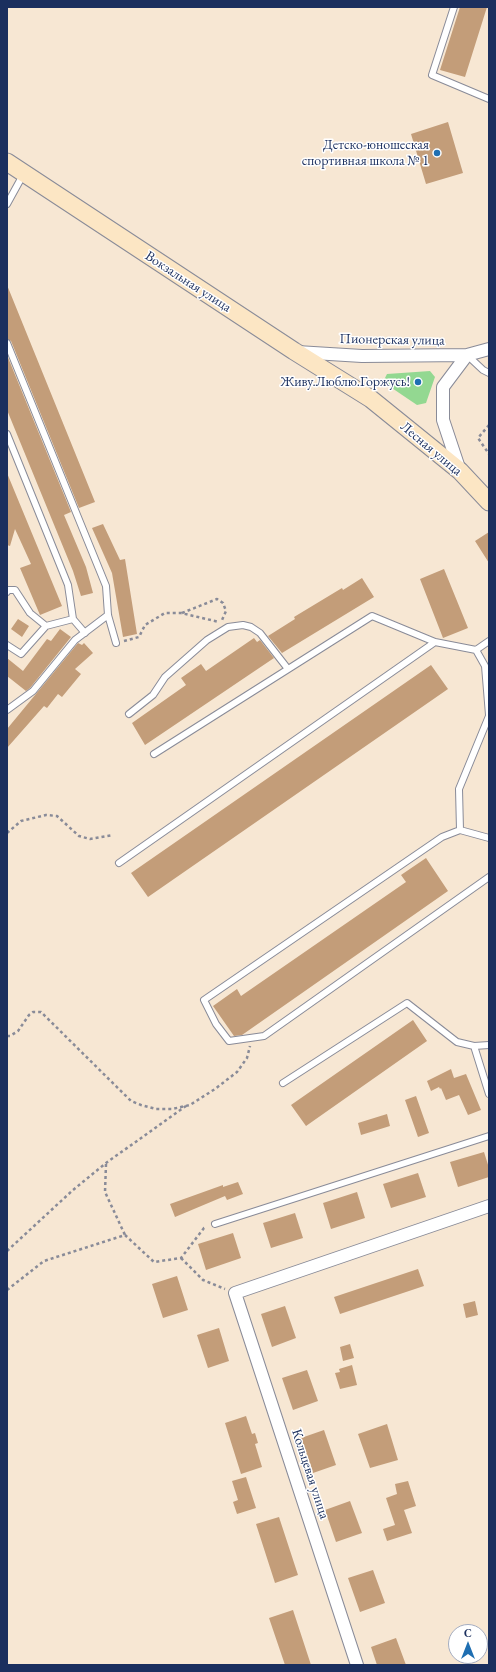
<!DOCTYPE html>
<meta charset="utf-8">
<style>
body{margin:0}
#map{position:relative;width:496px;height:1672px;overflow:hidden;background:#f7e7d3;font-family:"EB Garamond",serif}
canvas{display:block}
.frame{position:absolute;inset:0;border:8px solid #1b2f5e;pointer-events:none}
.north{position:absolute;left:448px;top:1624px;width:40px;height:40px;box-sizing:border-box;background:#fff;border:1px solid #a4acbf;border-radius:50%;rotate:0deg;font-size:11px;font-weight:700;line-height:16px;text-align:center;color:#1b2f5e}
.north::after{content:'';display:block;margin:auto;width:14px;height:18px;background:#1f6fb2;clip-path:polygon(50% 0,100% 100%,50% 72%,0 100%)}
</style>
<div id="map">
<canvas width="496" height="1672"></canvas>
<div class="frame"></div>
<div class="north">С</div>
</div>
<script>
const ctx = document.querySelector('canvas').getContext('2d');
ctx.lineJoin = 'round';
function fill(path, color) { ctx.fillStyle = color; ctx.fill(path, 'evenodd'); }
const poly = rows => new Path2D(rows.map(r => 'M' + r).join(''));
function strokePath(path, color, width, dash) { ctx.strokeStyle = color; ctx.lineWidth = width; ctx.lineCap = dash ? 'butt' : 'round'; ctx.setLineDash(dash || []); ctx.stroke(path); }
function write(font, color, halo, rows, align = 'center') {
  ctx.font = font + ' "EB Garamond",serif'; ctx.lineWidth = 3; ctx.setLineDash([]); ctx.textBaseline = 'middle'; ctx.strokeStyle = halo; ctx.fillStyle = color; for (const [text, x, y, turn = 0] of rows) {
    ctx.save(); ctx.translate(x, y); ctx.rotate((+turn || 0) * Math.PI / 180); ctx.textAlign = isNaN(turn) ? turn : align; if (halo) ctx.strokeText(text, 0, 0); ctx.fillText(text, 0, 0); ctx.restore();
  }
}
const green = poly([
 [430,371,435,377,426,403,417,405,383,382,387,374]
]);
const building = poly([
 [460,7,487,7,465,77,440,70],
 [448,122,463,173,426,184,411,134],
 [7,285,95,502,79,508,11,341,7,339],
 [7,355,71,512,64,515,86,567,93,593,81,596,73,571,7,410],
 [7,473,62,606,40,615,20,568,31,564,15,529,10,546,7,545],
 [103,524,120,560,125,559,137,634,123,637,112,573,92,528],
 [489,532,489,563,475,541],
 [444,569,468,628,443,638,420,579],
 [362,578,374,597,282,653,268,636,295,619,294,617,342,588,343,590],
 [18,619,29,626,22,637,11,629],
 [60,629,71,637,30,688,26,691,7,676,7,658,23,671,47,639,51,641],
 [254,638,257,642,260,640,274,658,145,745,132,723,186,685,181,678,201,664,206,671],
 [78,643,82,645,84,643,93,653,75,669,81,674,62,697,58,694,47,708,44,706,7,748,7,729],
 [431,665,448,689,148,897,131,873],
 [426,858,448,891,242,1035,234,1036,213,1006,237,989,241,996,406,882,401,875],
 [413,1020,427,1041,306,1126,291,1105],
 [451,1069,454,1078,466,1074,481,1110,468,1115,459,1095,446,1100,441,1088,440,1089,439,1087,431,1091,427,1081],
 [416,1096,429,1133,418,1137,405,1100],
 [387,1114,390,1126,361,1135,358,1123],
 [484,1152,489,1168,489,1177,458,1187,450,1162],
 [418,1173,426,1197,391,1208,383,1184],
 [238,1182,243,1194,227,1200,225,1196,175,1217,170,1204,223,1185,223,1187],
 [357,1192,365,1218,331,1229,323,1203],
 [295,1213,303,1238,271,1248,263,1223],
 [233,1233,241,1258,206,1270,198,1244],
 [418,1269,424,1286,340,1314,334,1297],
 [177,1276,188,1310,163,1318,152,1284],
 [475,1301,478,1315,466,1318,463,1304],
 [285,1306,296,1338,272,1347,261,1314],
 [219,1328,229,1361,208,1368,197,1335],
 [350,1344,354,1358,343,1361,340,1347],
 [352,1365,357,1385,340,1389,335,1373,340,1372,339,1369],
 [307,1370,318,1401,293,1410,282,1378],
 [246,1416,252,1434,255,1433,258,1443,255,1444,262,1467,241,1474,225,1423],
 [387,1424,398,1460,370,1468,358,1434],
 [324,1430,336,1465,313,1473,301,1438],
 [246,1477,256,1508,237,1514,233,1502,238,1500,232,1481],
 [408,1481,416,1506,404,1510,412,1533,387,1541,383,1529,395,1525,386,1498,397,1494,395,1484],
 [350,1501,362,1533,336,1542,325,1510],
 [279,1517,298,1575,275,1583,256,1524],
 [373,1570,385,1603,360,1612,348,1578],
 [293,1610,311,1665,285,1665,269,1618],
 [396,1638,406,1665,377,1665,371,1647]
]);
const path = poly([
 [489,425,478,438,489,454],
 [182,613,217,599,223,603,226,611,222,620],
 [124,641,139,637,145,625,165,613,181,613,219,622],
 [7,833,21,821,46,815,57,816,79,836,90,839,113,835],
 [7,1036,10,1036,18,1031,29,1015,33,1012,41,1012,131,1101,141,1105,156,1109,172,1109,190,1105,215,1089,237,1072,247,1058,250,1046],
 [106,1164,105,1192,125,1235],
 [7,1251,73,1190,106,1163,186,1106],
 [181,1258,203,1280,225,1289],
 [7,1290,44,1261,125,1235,154,1262,181,1258,204,1228,207,1227]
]);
const lane = poly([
 [454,7,432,75,489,99],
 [7,204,23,175],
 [7,343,106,586,108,615,116,643],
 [467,355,483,370,489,373],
 [7,434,68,585,73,619,85,633],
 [7,592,8,590,15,590,30,613,46,626,73,619],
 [7,645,21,654,46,626],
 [476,650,485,666,489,715],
 [7,710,33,691,75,640,108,615],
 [129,714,153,695,165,677,207,640,228,627,243,625,251,627,260,633,288,669],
 [154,754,372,616,435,642],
 [460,830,459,789,489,716],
 [489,838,460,830,442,837,204,1000,216,1024,229,1041,264,1036,489,877],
 [119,863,435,642,476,650,489,641],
 [474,1046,489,1094],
 [283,1083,407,1003,457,1042,474,1046,489,1045],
 [215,1224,489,1136]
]);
const street = poly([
 [297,352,362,356,467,355,489,349],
 [460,471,443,420,443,387,467,355],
 [357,1665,235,1293,489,1206]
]);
const secondary = poly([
 [7,162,294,351,371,399,460,471,489,502]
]);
const markers = [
 [437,153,4,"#1f6fb2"],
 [418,382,4,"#1f6fb2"]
];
const poiNames = [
 ["Детско-юношеская",429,145],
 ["спортивная школа № 1",429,161],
 ["Живу.Люблю.Горжусь!",410,382]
];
const streetNames = [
 ["Вокзальная улица",188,282,33],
 ["Пионерская улица",392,340,1],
 ["Лесная улица",431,449,40],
 ["Кольцевая улица",310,1474,72]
];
fill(green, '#93d891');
fill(building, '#c39d79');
strokePath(lane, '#898b98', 8);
strokePath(street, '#898b98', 14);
strokePath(secondary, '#898b98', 19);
strokePath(path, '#898b98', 2.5, [3, 3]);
strokePath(lane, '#fff', 6);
strokePath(street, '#fff', 12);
strokePath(secondary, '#fce6c4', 17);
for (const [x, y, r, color] of markers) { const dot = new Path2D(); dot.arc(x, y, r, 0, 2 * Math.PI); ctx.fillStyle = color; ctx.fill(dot); strokePath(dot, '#fff', 1.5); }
write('14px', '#1b2f5e', '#fff', poiNames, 'right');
write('14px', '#1b2f5e', '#fff', streetNames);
</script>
